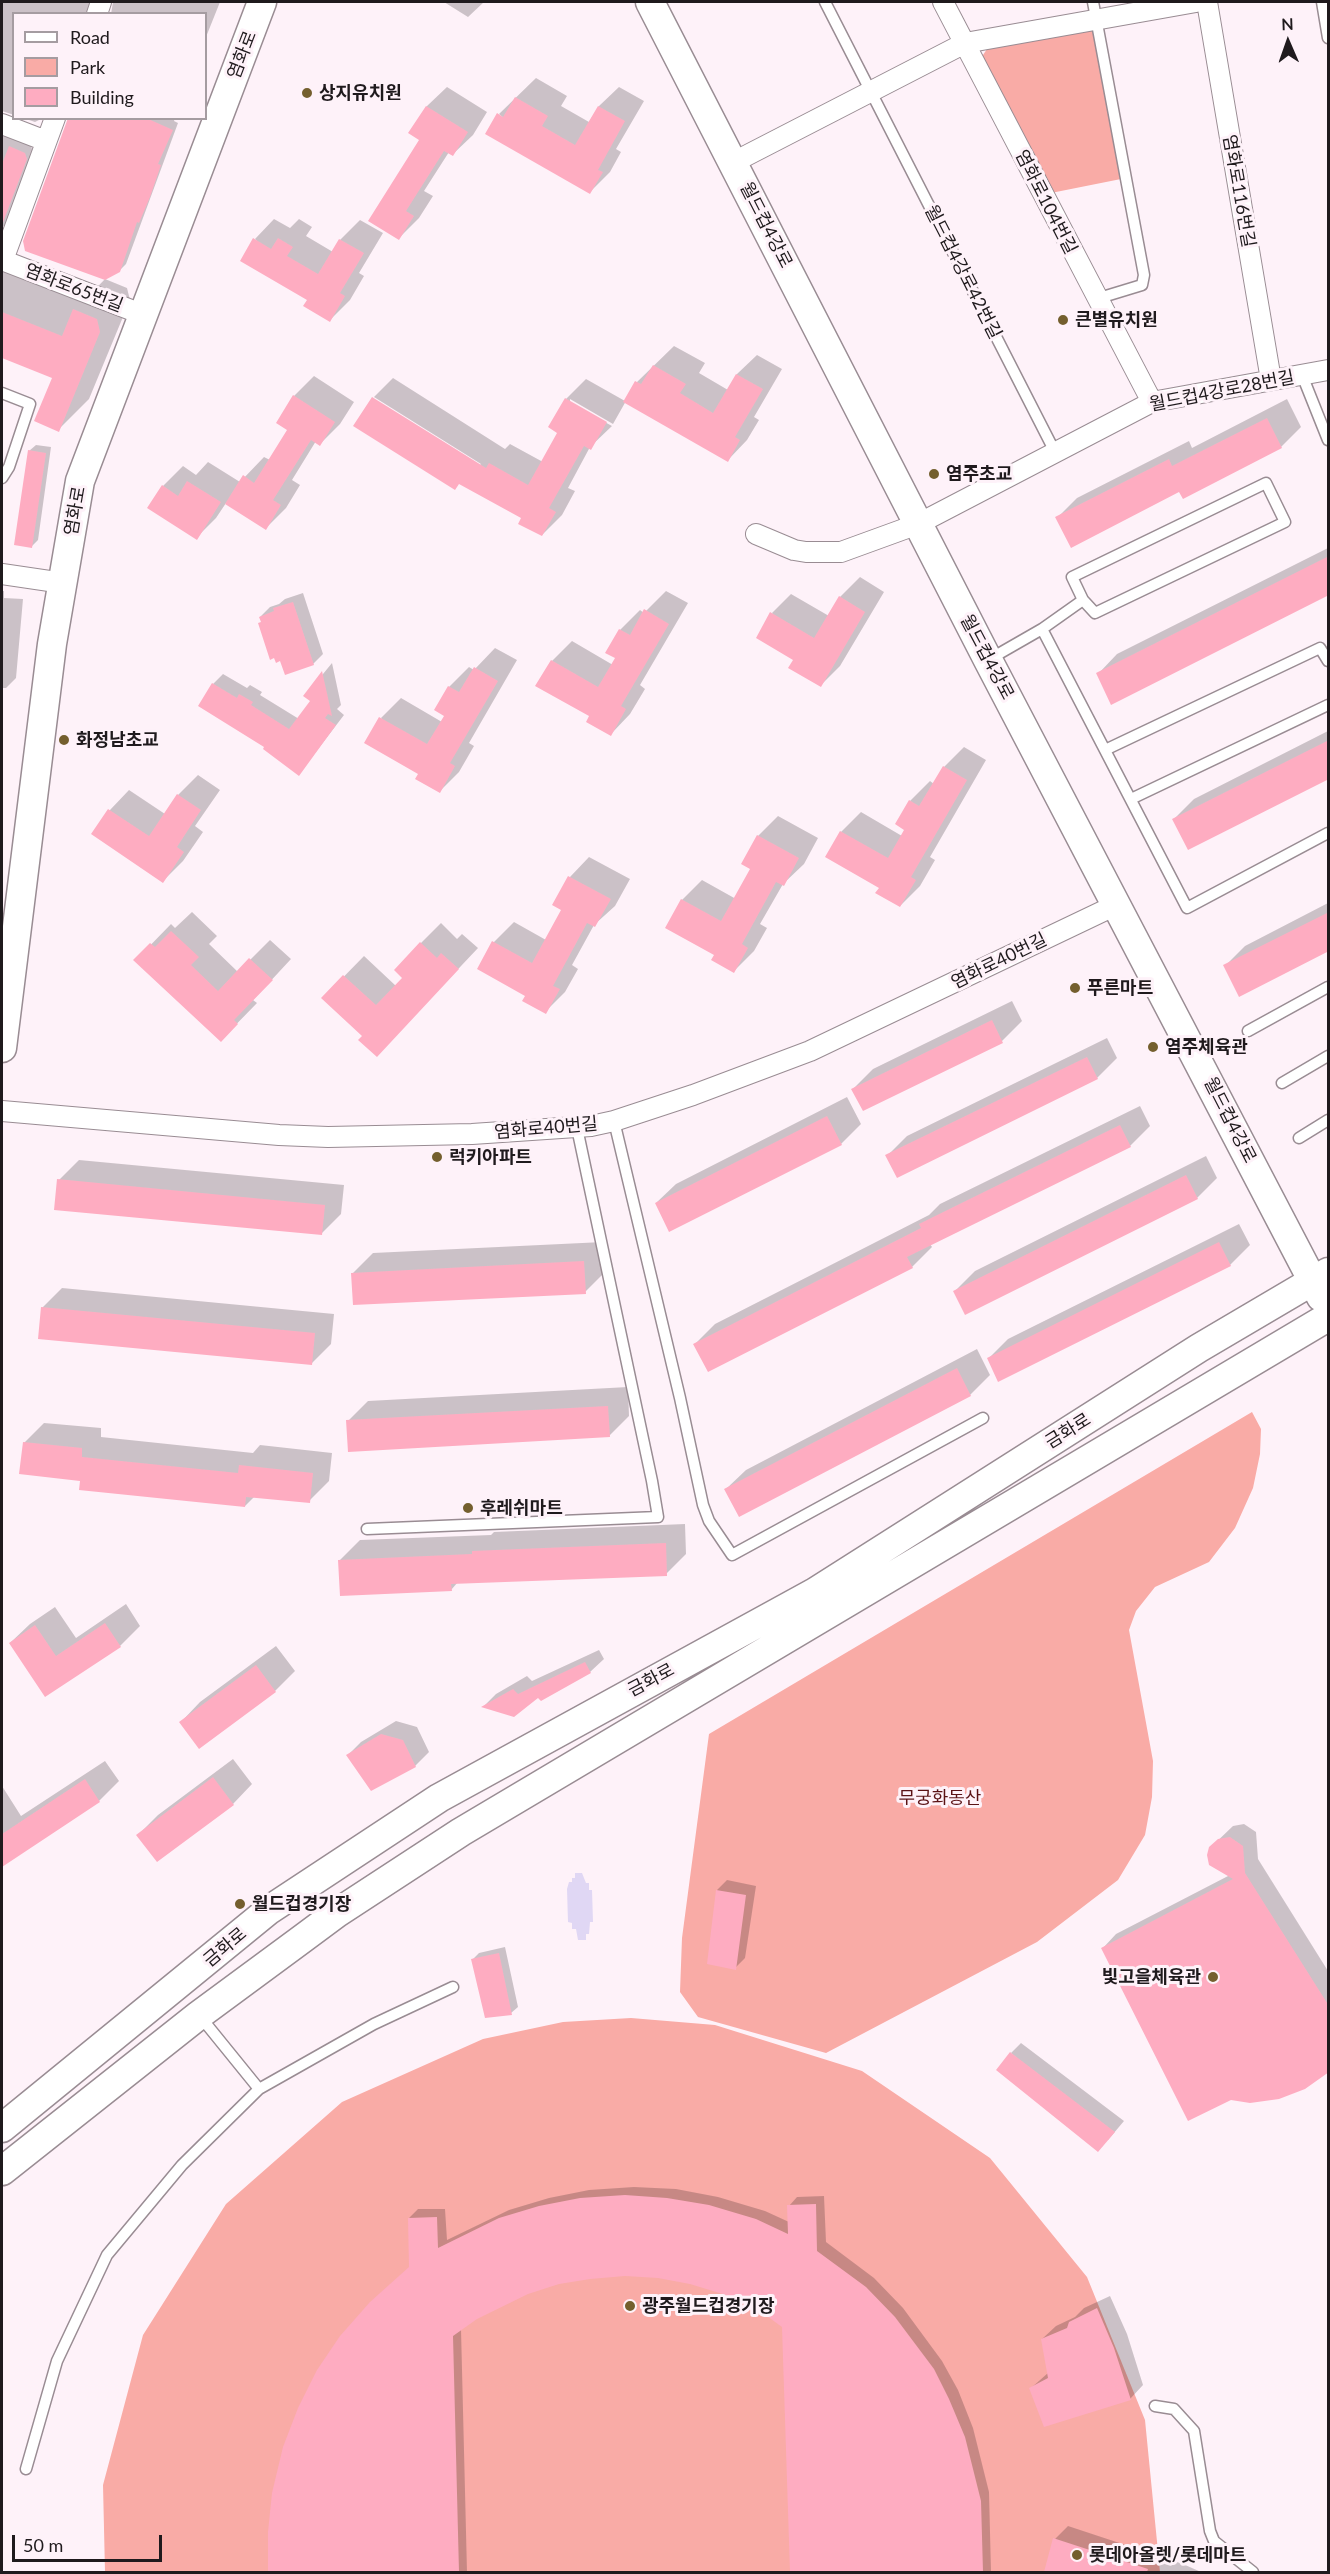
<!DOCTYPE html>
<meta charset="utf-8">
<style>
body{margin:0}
#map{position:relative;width:1330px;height:2574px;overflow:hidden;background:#fef2f9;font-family:Lato,sans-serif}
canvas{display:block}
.frame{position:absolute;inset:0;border:3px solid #1f1a1d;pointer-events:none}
.legend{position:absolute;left:12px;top:12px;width:195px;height:108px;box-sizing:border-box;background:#fef2f9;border:2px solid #a59ca1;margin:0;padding:8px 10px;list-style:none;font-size:18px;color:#1f1a1d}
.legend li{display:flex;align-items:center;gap:12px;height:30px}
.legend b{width:30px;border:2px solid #a59ca1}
.north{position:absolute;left:1258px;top:12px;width:60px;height:60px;-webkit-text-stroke:4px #fef2f9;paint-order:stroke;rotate:358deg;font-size:16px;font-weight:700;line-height:24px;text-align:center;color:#1f1a1d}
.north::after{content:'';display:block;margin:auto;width:21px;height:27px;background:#1f1a1d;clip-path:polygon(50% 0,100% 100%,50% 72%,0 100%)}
.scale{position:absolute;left:12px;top:2535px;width:150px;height:27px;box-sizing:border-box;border:3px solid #1f1a1d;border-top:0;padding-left:8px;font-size:18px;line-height:21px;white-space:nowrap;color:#1f1a1d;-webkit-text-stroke:4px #fef2f9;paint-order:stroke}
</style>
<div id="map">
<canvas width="1330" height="2574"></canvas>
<div class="frame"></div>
<ul class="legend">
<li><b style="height:8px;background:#fff"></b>Road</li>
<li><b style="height:16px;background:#f9aba6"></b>Park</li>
<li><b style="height:16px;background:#feacc1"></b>Building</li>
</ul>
<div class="north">N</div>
<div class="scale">50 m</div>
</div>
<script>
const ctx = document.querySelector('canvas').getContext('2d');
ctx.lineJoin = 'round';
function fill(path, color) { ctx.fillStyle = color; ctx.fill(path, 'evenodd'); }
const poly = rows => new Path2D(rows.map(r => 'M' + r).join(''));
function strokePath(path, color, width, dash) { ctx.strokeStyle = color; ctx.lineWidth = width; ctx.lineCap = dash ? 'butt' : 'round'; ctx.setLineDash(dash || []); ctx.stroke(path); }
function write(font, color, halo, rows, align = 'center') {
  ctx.font = font + ' Lato,"Noto Sans KR",sans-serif'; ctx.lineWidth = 6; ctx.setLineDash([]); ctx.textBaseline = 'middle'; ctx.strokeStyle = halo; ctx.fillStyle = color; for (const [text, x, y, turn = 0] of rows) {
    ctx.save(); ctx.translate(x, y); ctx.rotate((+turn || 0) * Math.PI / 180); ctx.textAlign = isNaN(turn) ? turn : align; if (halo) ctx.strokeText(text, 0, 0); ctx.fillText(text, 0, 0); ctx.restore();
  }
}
const green = poly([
 [1086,28,1094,32,1121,179,1051,193,979,61,987,49],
 [1252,1412,1261,1429,1260,1454,1253,1488,1235,1528,1209,1562,1155,1587,1136,1611,1129,1630,1153,1761,1152,1797,1145,1835,1118,1880,1037,1942,826,2053,698,2017,680,1992,682,1938,709,1734],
 [631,2018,715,2025,862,2071,990,2158,1087,2277,1145,2420,1160,2572,105,2572,103,2485,143,2335,226,2204,342,2102,483,2039,563,2022]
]);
const water = poly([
 [575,1873,582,1873,586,1883,589,1883,589,1890,592,1890,593,1922,590,1922,589,1934,586,1934,586,1940,578,1940,576,1929,572,1929,572,1923,568,1922,567,1889,569,1882,572,1882,572,1878,575,1878]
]);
const shadow = poly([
 [2,2,92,2,94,14,14,14,14,115,2,111],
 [113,2,220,2,206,37,206,14,111,14],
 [444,2,484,2,468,17],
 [536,78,567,96,561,106,589,122,599,106,619,87,644,101,616,149,621,152,610,172,590,192,499,114],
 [447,87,487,112,473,135,453,154,449,152,424,191,433,196,419,218,399,238,421,140,410,133,427,106],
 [23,118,43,118,35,122],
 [70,118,175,118,174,121,178,123,126,264,119,271],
 [2,134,31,146,33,152,7,222,2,228],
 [274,219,290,228,299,219,312,227,306,236,333,252,340,240,360,220,383,233,359,273,364,276,350,300,330,320,255,239],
 [2,269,83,302,105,279,127,288,130,300,89,399,58,430,54,377,2,356],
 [674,346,705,363,699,373,728,390,737,374,757,355,782,369,754,417,759,420,747,440,728,460,626,401,613,424,570,399,570,403,612,426,590,447,568,488,575,491,562,515,542,535,523,518,356,425,479,466,481,464,374,397,393,378,505,449,510,444,543,462,560,432,566,399,586,379,625,401,637,382],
 [314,376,354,402,340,424,320,444,316,441,292,480,300,485,286,508,266,528,226,503,216,518,196,538,163,486,183,466,196,475,208,462,240,482,264,457,270,460,289,429,294,396],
 [1287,399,1301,427,1281,447,1183,497,1180,490,1057,518,1077,498,1189,441,1192,448],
 [36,445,51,447,38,540,31,547,29,451],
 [1328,548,1328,593,1098,674,1117,654],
 [860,577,884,592,840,666,821,685,795,659,772,613,791,594,829,616,840,597],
 [2,591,4,591,4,598,23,599,16,678,6,688,2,688],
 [666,591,688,603,640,685,645,689,630,714,611,734,591,716,552,661,572,641,613,665,617,658,620,630,640,610,644,613],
 [303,593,323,654,313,664,262,621,260,617,270,607,279,604,285,599],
 [495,648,517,660,469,743,474,746,459,772,439,792,420,773,381,718,401,698,442,722,446,715,449,687,469,667,474,670],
 [332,663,341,705,337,709,344,715,299,774,267,747,200,705,213,684,223,674,247,688,250,685,262,692,260,695,299,719,312,701,305,696],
 [1328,731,1328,777,1174,819,1194,799],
 [964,747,986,760,930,857,935,860,920,886,900,906,881,887,841,832,861,812,902,836,906,829,910,801,930,781,934,784,944,767],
 [198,775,220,790,195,826,203,832,183,861,163,881,93,834,110,810,129,790,165,814,178,795],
 [778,816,818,838,804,864,783,884,760,924,767,928,754,951,734,971,716,954,682,900,702,880,736,899,752,869,743,864,758,836],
 [589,857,630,879,615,906,594,925,572,965,578,969,565,992,545,1012,527,995,479,969,494,942,514,922,546,940,563,910,570,877],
 [1328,903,1328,949,1225,966,1245,946],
 [192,912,217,936,209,944,238,972,270,940,291,959,253,1000,257,1003,221,1040,136,960,171,924,175,928],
 [441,923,457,939,462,934,478,948,396,1035,364,1035,323,998,364,956,396,986,404,978,421,943],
 [1012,1001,1022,1021,1002,1041,853,1089,873,1069],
 [1107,1038,1117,1058,1097,1078,887,1156,907,1136],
 [847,1097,861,1124,841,1144,656,1203,676,1184],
 [1140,1106,1150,1126,1130,1146,930,1244,932,1247,912,1267,695,1344,715,1324,929,1215,940,1204],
 [1206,1156,1217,1178,1197,1198,955,1291,975,1271],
 [79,1160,344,1185,341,1214,321,1234,59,1180],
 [1239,1224,1250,1245,1230,1265,988,1359,1008,1339],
 [603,1242,605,1272,585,1292,353,1273,373,1253],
 [62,1288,334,1314,331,1344,311,1364,42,1308],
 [977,1349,990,1375,970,1395,740,1515,726,1489,746,1470],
 [628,1387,629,1416,609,1436,348,1421,368,1401],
 [44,1423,101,1428,101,1437,253,1453,260,1445,332,1453,329,1481,309,1501,255,1496,245,1506,81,1479,24,1443],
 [685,1524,686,1554,666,1574,458,1582,451,1590,340,1560,360,1540,491,1535,494,1532],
 [126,1604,140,1626,120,1646,46,1695,10,1643,30,1624,55,1607,76,1638],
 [276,1646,295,1671,275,1691,181,1722,200,1702],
 [599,1650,604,1659,590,1672,538,1696,484,1706,496,1694,527,1676,532,1681],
 [396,1721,417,1727,429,1752,415,1766,348,1755,361,1742],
 [233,1759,252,1784,233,1804,138,1835,158,1815],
 [105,1761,119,1781,99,1801,2,1865,2,1786,21,1816],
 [1244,1824,1256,1832,1258,1859,1328,1971,1328,2070,1103,1948,1116,1934,1230,1875,1210,1848,1233,1826],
 [727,1880,756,1886,745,1958,735,1968,717,1890],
 [505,1947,518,2007,511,2013,472,1960,479,1953],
 [1021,2043,1124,2121,1108,2140,1011,2053],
 [634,2187,676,2189,718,2197,765,2211,789,2222,789,2206,797,2197,824,2196,826,2242,874,2278,903,2308,942,2361,958,2390,973,2428,989,2492,991,2572,791,2572,784,2326,761,2309,727,2294,690,2282,658,2276,625,2275,590,2277,559,2283,527,2293,477,2318,461,2329,467,2572,269,2572,269,2532,411,2267,409,2218,418,2209,445,2209,447,2240,509,2210,549,2198,589,2190],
 [1110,2296,1127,2334,1143,2385,1130,2399,1031,2388,1048,2373,1042,2339,1056,2326,1075,2317,1084,2308],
 [1068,2526,1183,2564,1201,2572,1045,2572,1055,2539]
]);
const building = poly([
 [515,97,548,116,542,126,575,145,598,106,625,121,598,170,603,172,590,194,485,134,497,113,503,117],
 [426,106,468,132,453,156,444,151,406,211,414,216,399,240,368,221,419,140,408,133],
 [68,118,146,118,173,130,158,164,161,165,150,197,139,223,137,222,120,272,105,280,25,251,23,241],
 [9,146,25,153,27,159,2,225,2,164],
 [253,238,271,249,278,238,293,247,287,256,318,274,339,239,364,253,340,293,345,296,330,322,303,306,307,300,240,261],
 [73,309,97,319,100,332,59,432,34,421,52,378,2,358,2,312,62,336],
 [653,365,686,384,680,393,713,413,736,374,763,389,735,437,740,440,728,462,623,402,635,381,641,384],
 [293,395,335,422,320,446,311,440,273,500,281,505,266,530,225,504,243,475,254,483,287,430,276,423],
 [372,397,486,468,489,463,528,485,557,433,548,427,565,398,607,422,591,450,584,446,549,508,556,512,542,536,518,524,521,518,459,484,455,490,353,426],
 [1267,418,1282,448,1183,499,1179,492,1071,548,1055,517,1169,459,1172,466],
 [28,450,46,453,32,548,14,545],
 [187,481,221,502,197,540,147,508,162,485,178,496],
 [1329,556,1329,595,1111,705,1096,673],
 [839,596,865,612,821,687,788,668,793,660,756,638,770,612,814,638],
 [293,602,314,665,285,675,280,661,276,663,274,658,270,660,258,623,261,622,259,617,274,611,273,608],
 [644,609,669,624,621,706,626,709,611,736,586,722,589,716,535,686,551,660,598,687,615,658,605,653,619,629,630,635],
 [474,667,498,681,450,763,455,766,440,793,415,779,418,774,364,743,379,717,427,744,444,716,434,710,448,686,459,692],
 [322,671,332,716,328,714,325,718,336,725,299,776,263,749,264,747,198,706,212,683,237,698,239,694,253,702,251,705,289,729,310,701,303,696],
 [1329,740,1329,779,1188,850,1172,819],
 [943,766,967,780,911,877,916,880,900,907,875,893,879,888,825,857,840,831,888,858,904,830,895,824,909,800,919,806],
 [177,794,201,810,177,847,184,852,163,883,91,834,108,809,149,836],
 [757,835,799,858,784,886,776,882,742,944,748,948,734,973,711,960,714,955,665,928,681,899,721,921,750,869,741,864],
 [568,876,611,899,595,927,587,923,553,986,560,989,546,1014,522,1001,525,996,477,969,492,941,532,963,561,910,552,905],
 [1329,912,1329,951,1239,997,1223,965],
 [171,931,199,957,191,965,218,991,249,958,273,980,234,1020,238,1024,221,1042,133,960,150,943,155,947],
 [420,942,437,958,441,953,459,969,377,1057,358,1040,362,1036,321,998,343,975,376,1005,402,978,394,970],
 [992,1020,1003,1043,863,1111,851,1089],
 [1087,1057,1098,1079,897,1178,885,1155],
 [827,1116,842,1145,669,1232,655,1203],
 [1120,1125,1131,1147,907,1257,913,1268,708,1372,693,1344,921,1228,919,1224],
 [1186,1175,1198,1199,965,1315,953,1291],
 [57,1179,325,1205,322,1235,54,1210],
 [1219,1242,1231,1266,998,1382,987,1358],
 [584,1261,586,1294,353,1305,351,1273],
 [41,1307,315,1333,312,1365,38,1339],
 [957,1368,971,1396,739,1517,724,1489],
 [608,1406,610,1437,348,1452,346,1420],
 [23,1442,82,1448,82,1457,238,1473,239,1465,313,1473,310,1503,246,1497,245,1507,79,1490,80,1481,19,1474],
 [666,1543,667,1576,451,1584,452,1591,340,1596,338,1560,472,1554,472,1551],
 [105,1623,121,1647,45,1697,9,1643,35,1625,56,1656],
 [585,1662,591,1673,541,1701,538,1698,514,1717,481,1707,513,1689,518,1694],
 [256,1665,276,1692,199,1749,179,1722],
 [381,1734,403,1740,416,1767,371,1791,346,1755],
 [213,1777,234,1805,157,1862,136,1835],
 [85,1779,100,1802,2,1867,2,1834],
 [1230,1837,1243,1846,1245,1873,1329,2006,1329,2072,1305,2089,1279,2099,1250,2103,1231,2100,1188,2121,1101,1948,1233,1879,1209,1865,1207,1855,1209,1847,1218,1839],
 [716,1890,746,1895,736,1970,707,1964],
 [499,1953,512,2015,485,2018,471,1959],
 [1010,2052,1115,2132,1098,2152,996,2070],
 [625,2195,667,2198,709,2205,756,2219,788,2234,787,2205,816,2204,817,2251,866,2287,895,2317,934,2369,949,2399,965,2437,981,2501,983,2572,790,2572,782,2327,760,2311,726,2295,690,2284,658,2278,625,2276,590,2279,559,2284,528,2294,477,2319,453,2336,459,2572,268,2572,268,2532,272,2493,283,2447,298,2408,317,2370,340,2336,370,2302,409,2267,408,2218,437,2217,438,2248,499,2218,539,2206,580,2198],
 [1097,2308,1114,2348,1131,2400,1044,2427,1029,2388,1048,2378,1041,2339,1067,2328,1069,2322],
 [1053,2538,1148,2569,1147,2572,1044,2572]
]);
const lane = poly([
 [825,2,1055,452],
 [1093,2,1144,275,1142,285,1096,299],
 [1322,2,1328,38],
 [1302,375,1328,440],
 [2,393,30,404,9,467,2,478],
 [1042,629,1083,600,1072,577,1266,483,1285,522,1095,613,1083,600],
 [988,660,1042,629,1187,908,1328,833],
 [1105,750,1320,648,1328,661],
 [1131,799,1328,705],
 [1248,1031,1328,987],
 [1282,1083,1328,1056],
 [614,1121,680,1398,703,1505,709,1521,732,1555,983,1418],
 [1299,1138,1328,1120],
 [367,1529,658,1517,652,1481,577,1128],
 [199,2015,259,2089],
 [1155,2406,1174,2409,1194,2431,1210,2531,1214,2541,1253,2572],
 [26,2469,57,2361,107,2255,182,2165,259,2089,374,2024,453,1987]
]);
const street = poly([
 [943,2,1152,402],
 [1207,2,1271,380],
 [97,14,101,2],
 [2,124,46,141],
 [734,162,965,43,1196,2],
 [2,260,144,315],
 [3,260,55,118],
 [756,534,794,550,806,552,841,552,918,524,1152,402,1328,370],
 [2,574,63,583],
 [2,1111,279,1135,328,1137,472,1134,591,1126,614,1121,693,1095,810,1051,1118,904]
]);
const secondary = poly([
 [650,2,988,660,1321,1297],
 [2,1048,52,644,80,481,262,2],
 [2,2128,269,1910,439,1798,815,1592,1199,1348,1328,1272],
 [2,2171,199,2015,302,1939,337,1913,461,1832,1328,1317]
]);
const markers = [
 [307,93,6,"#745f2e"],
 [1063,320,6,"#745f2e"],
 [934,474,6,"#745f2e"],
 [64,740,6,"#745f2e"],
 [1075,988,6,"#745f2e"],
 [1153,1047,6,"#745f2e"],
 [437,1157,6,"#745f2e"],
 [468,1508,6,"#745f2e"],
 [240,1904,6,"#745f2e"],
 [1213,1977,6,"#745f2e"],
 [630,2306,6,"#745f2e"],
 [1077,2555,6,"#745f2e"]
];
const streetNames = [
 ["염화로",242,55,-69],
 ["염화로116번길",1239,191,80],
 ["염화로104번길",1046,202,63],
 ["월드컵4강로",766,225,63],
 ["월드컵4강로42번길",963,272,63],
 ["염화로65번길",74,288,21],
 ["월드컵4강로28번길",1222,391,-11],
 ["염화로",75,511,-80],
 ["월드컵4강로",987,657,62],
 ["염화로40번길",999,961,-26],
 ["월드컵4강로",1230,1120,63],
 ["염화로40번길",546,1128,-5],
 ["금화로",1068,1431,-32],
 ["금화로",651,1680,-28],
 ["금화로",225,1947,-40]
];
const poiNames = [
 ["상지유치원",319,93],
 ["큰별유치원",1075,320],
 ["염주초교",946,474],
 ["화정남초교",76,740],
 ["푸른마트",1087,988],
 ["염주체육관",1165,1047],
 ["럭키아파트",449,1157],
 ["후레쉬마트",480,1508],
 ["월드컵경기장",252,1904],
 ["빛고을체육관",1201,1977,"right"],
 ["광주월드컵경기장",642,2306],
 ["롯데아올렛/롯데마트",1089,2555]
];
const parkNames = [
 ["무궁화동산",940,1798]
];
fill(green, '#f9aba6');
fill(water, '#e0d7f4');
fill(shadow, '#0003');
fill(building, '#feacc1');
strokePath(lane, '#998c93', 13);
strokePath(street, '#998c93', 22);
strokePath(secondary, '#998c93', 31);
strokePath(lane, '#fff', 10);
strokePath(street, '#fff', 20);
strokePath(secondary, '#fff', 28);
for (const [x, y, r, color] of markers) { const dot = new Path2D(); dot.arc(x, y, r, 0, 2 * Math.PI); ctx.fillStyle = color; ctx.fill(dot); strokePath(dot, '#fef2f9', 2); }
write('18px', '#1f1a1d', '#fef2f9', streetNames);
write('bold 18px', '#1f1a1d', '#fef2f9', poiNames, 'left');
write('18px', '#5b1215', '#fef2f9', parkNames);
</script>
